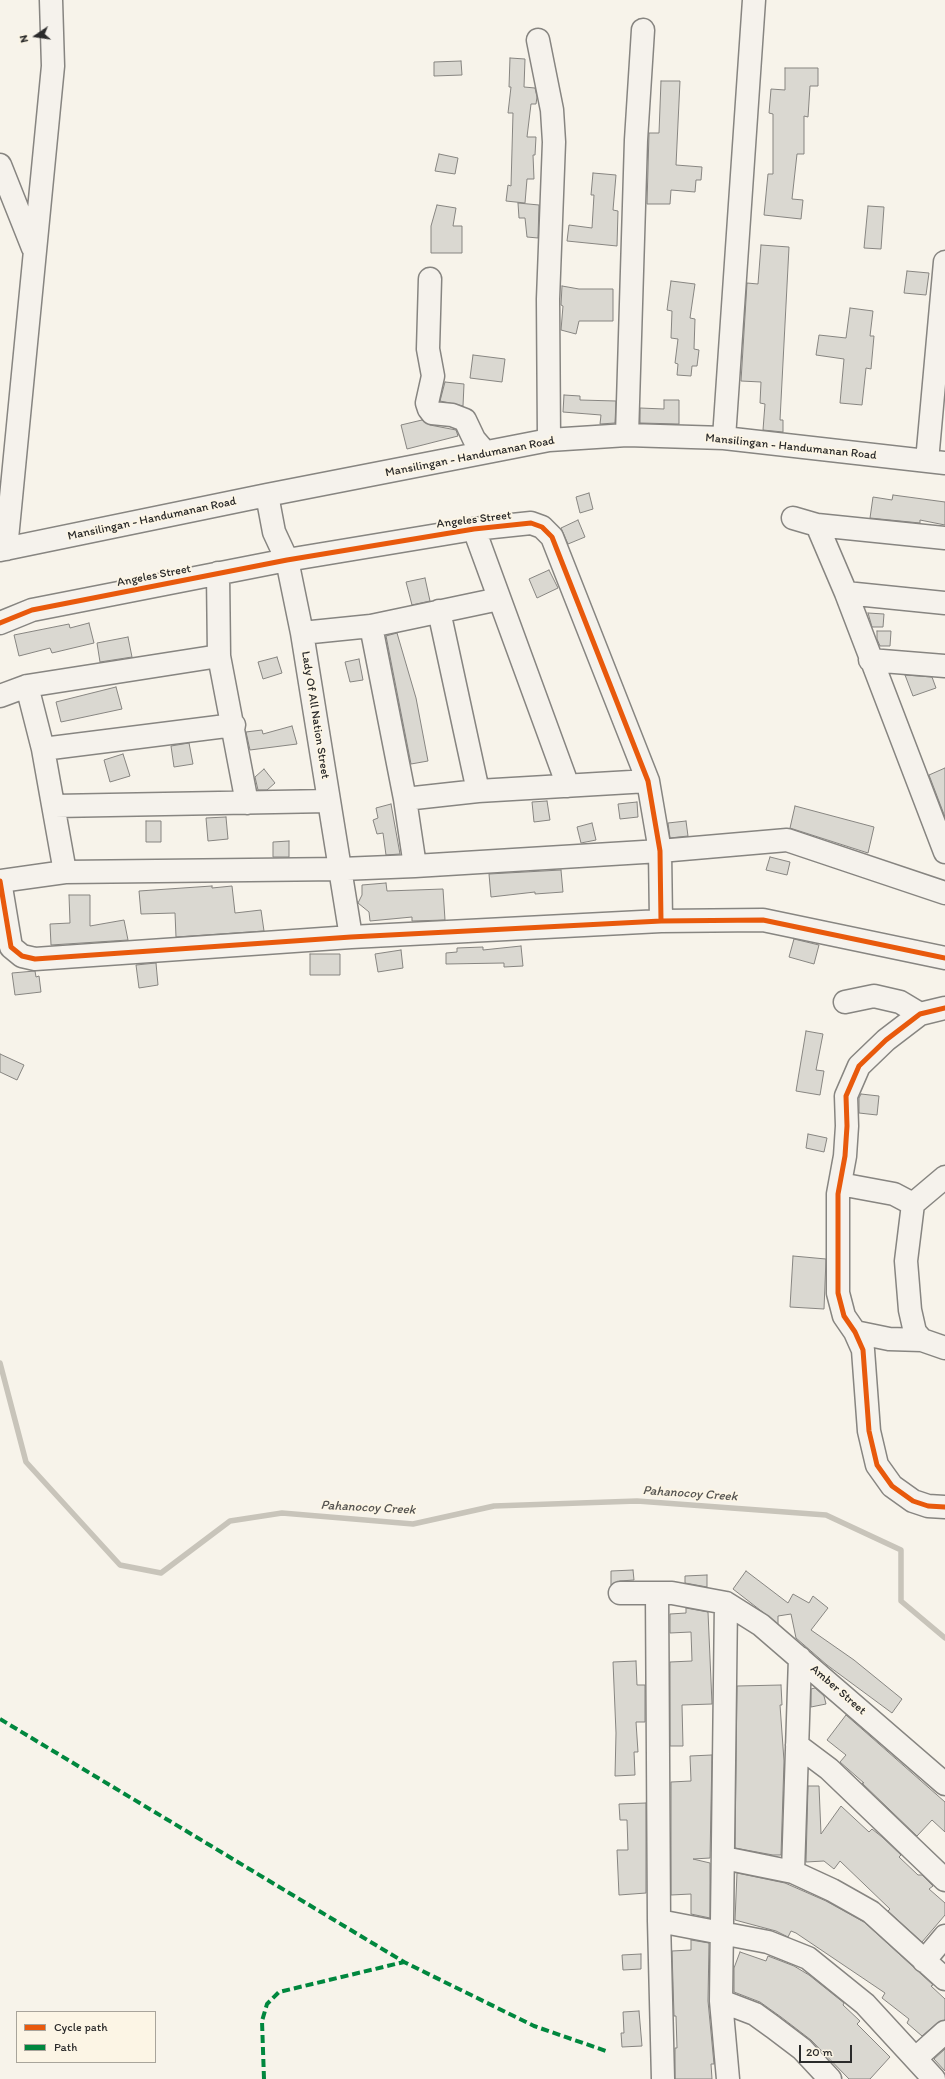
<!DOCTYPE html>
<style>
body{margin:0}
#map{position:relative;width:945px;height:2079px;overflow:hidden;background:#f7f3ea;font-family:Itim,sans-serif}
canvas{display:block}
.legend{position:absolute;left:16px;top:2011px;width:140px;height:52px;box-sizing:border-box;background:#fcf5e5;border:1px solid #a8a49b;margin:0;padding:5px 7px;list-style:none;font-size:12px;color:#2b2b2b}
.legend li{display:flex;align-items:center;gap:8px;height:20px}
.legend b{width:20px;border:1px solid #a8a49b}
.north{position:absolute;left:16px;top:16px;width:40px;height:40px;-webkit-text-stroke:3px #fcf5e5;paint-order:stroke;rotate:257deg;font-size:11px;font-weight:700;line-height:16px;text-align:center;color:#2b2b2b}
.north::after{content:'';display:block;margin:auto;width:14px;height:18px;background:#2b2b2b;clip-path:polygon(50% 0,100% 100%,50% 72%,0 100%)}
.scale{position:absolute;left:799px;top:2045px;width:53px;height:18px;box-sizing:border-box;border:2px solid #2b2b2b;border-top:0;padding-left:5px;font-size:12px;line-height:14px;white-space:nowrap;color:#2b2b2b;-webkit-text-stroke:3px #fcf5e5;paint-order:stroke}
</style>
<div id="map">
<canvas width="945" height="2079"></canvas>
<ul class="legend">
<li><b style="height:5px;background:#e8590c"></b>Cycle path</li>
<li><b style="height:5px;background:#00873e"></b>Path</li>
</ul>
<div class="north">N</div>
<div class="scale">20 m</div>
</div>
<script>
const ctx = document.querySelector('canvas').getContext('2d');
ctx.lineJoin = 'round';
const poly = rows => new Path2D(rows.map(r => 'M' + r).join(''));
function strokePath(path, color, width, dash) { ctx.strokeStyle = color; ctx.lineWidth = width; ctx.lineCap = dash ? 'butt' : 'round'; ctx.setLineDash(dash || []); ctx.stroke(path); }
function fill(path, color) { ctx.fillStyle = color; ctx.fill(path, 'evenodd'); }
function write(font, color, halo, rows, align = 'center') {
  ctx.font = font + ' Itim,sans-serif'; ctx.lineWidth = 3.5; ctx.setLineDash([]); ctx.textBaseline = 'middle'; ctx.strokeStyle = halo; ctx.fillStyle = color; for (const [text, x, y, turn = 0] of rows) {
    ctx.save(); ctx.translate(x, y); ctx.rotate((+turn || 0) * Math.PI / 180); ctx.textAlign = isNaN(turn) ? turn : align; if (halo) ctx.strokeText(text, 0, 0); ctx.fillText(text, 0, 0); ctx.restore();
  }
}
const stream = poly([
 [0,1363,26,1462,120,1565,161,1573,230,1521,282,1513,413,1524,494,1506,637,1501,826,1515,901,1550,901,1601,945,1638]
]);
const building = poly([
 [510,58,525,59,524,87,535,88,537,97,536,104,531,104,527,137,536,137,535,155,533,155,534,179,527,179,525,203,506,201,508,185,511,186,513,113,508,113,511,87,509,87,510,58],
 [461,61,462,75,434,76,434,62,461,61],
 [785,68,818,68,818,86,810,86,808,117,804,116,804,154,797,154,792,199,803,200,801,219,764,215,768,174,773,174,773,114,769,113,771,89,785,90,785,68],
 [661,81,680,81,676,165,702,167,701,180,696,180,695,192,671,190,670,204,647,204,649,133,659,133,661,81],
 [439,154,458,158,455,174,435,171,439,154],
 [593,173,616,175,613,210,618,211,617,246,567,241,569,225,592,228,594,195,591,195,593,173],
 [518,203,539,205,538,238,527,237,525,218,519,218,518,203],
 [437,205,456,208,453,226,462,226,462,253,431,253,431,226,437,205],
 [868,206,884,207,881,249,864,248,868,206],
 [761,245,789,247,780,420,783,420,783,432,763,430,765,404,760,403,761,382,741,381,747,283,758,284,761,245],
 [907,271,929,273,926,295,904,293,907,271],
 [671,281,695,284,690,318,695,319,694,349,699,350,697,366,692,366,691,376,677,375,678,364,675,363,678,339,671,338,672,311,667,310,671,281],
 [562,286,579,289,613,289,613,321,579,321,576,334,561,330,563,306,561,305,562,286],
 [850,308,873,311,870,336,874,336,871,369,866,368,862,405,840,403,844,359,816,355,819,335,846,338,850,308],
 [473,355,505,359,502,382,470,378,473,355],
 [445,382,464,384,463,406,440,401,445,382],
 [564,395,580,396,580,400,616,401,615,423,600,424,601,415,563,412,564,395],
 [664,400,679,400,679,424,640,423,640,408,664,409,664,400],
 [422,420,430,425,456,430,458,436,407,449,401,425,422,420],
 [589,493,593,509,580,513,576,497,589,493],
 [893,495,945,502,945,525,920,520,920,523,870,518,873,497,892,500,893,495],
 [578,520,585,537,568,544,561,528,578,520],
 [549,570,558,588,537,598,529,579,549,570],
 [425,578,430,601,412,605,406,582,425,578],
 [868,613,884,614,883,627,872,627,868,613],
 [89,623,94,643,52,653,50,648,19,656,14,635,69,624,70,628,89,623],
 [877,631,891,631,890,646,880,646,877,639,877,631],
 [397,633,416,698,428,761,411,764,386,636,397,633],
 [128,637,132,657,100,662,97,643,128,637],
 [277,657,282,673,263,679,258,662,277,657],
 [359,659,363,680,350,682,345,662,359,659],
 [905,675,932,677,936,688,913,696,905,675],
 [116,687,122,709,61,722,56,702,116,687],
 [292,726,297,744,250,750,246,732,262,730,263,734,292,726],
 [189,743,193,764,174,767,171,746,189,743],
 [123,754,130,776,110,782,104,760,123,754],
 [945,768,945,817,929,775,945,768],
 [264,769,275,783,267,790,258,790,255,777,264,769],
 [547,801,550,820,534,822,532,802,547,801],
 [637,802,638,817,620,819,618,804,637,802],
 [391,804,400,854,386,855,383,833,377,834,373,820,378,818,376,808,391,804],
 [795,806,874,827,868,853,790,828,795,806],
 [226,817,228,839,208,841,206,818,226,817],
 [146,821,161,821,161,842,146,842,146,821],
 [686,821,688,836,670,838,668,823,686,821],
 [592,823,596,840,581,843,577,827,592,823],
 [289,841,289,857,273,857,273,842,289,841],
 [770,857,790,862,787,875,766,870,770,857],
 [561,870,563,892,535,894,535,892,491,897,489,874,561,870],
 [386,883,387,891,443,889,445,920,412,921,412,917,370,921,369,912,358,903,362,895,362,885,386,883],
 [212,886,212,888,232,886,235,913,261,910,264,931,176,937,175,913,141,914,139,891,212,886],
 [69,895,90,895,90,926,124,920,128,940,51,945,50,924,70,923,69,895],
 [794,939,819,945,814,964,789,957,794,939],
 [521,946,523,966,504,967,504,963,446,964,446,953,457,952,457,948,483,947,483,950,521,946],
 [401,950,403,968,378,972,375,954,401,950],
 [310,954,340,954,340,975,310,975,310,954],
 [156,963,158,985,139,988,136,965,156,963],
 [35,971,36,977,39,976,41,992,15,995,12,973,35,971],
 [806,1031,823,1034,816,1070,824,1071,820,1095,796,1091,806,1031],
 [0,1054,24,1065,17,1080,0,1072,0,1054],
 [861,1094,879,1096,877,1115,859,1113,859,1098,861,1094],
 [808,1134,827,1138,824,1152,806,1148,808,1134],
 [793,1256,826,1259,824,1309,790,1307,793,1256],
 [633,1570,634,1580,620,1581,611,1585,611,1571,633,1570],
 [746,1571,788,1603,793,1594,809,1603,813,1596,828,1608,811,1630,854,1660,902,1699,892,1713,827,1665,796,1638,791,1614,778,1616,778,1624,733,1589,746,1571],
 [707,1575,707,1587,685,1583,685,1576,707,1575],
 [686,1608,708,1612,712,1704,682,1705,683,1746,670,1746,670,1662,692,1661,691,1632,670,1633,670,1614,686,1613,686,1608],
 [636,1661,637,1685,645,1685,645,1722,636,1722,638,1752,634,1752,635,1775,615,1776,616,1733,613,1662,636,1661],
 [781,1685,782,1705,780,1705,784,1761,781,1855,773,1855,735,1848,737,1686,781,1685],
 [815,1688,824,1696,826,1704,811,1707,811,1689,815,1688],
 [846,1715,945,1802,945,1832,932,1820,917,1836,862,1783,864,1783,840,1762,846,1755,827,1740,846,1715],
 [712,1755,710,1858,693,1859,710,1863,710,1918,691,1914,691,1894,671,1895,671,1782,691,1781,690,1756,712,1755],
 [808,1786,819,1786,821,1834,841,1806,869,1832,872,1829,882,1837,901,1855,899,1857,918,1875,922,1875,933,1886,929,1889,945,1903,945,1915,922,1942,888,1911,890,1909,840,1861,834,1869,824,1861,806,1862,808,1786],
 [646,1803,646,1893,619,1895,617,1850,628,1850,627,1820,620,1820,619,1804,646,1803],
 [737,1873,785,1883,826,1901,864,1922,933,1985,931,1986,945,1999,945,2020,937,2023,922,2036,907,2023,909,2019,882,1998,885,1993,796,1933,791,1931,788,1937,776,1931,735,1920,737,1873],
 [691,1940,709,1943,708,2001,714,2064,711,2064,712,2079,675,2079,675,2048,677,2048,676,2016,674,2016,672,1951,691,1950,691,1940],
 [740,1952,766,1961,768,1956,794,1966,809,1975,844,2003,843,2005,860,2021,857,2024,890,2057,870,2079,849,2079,811,2040,781,2017,760,2002,734,1992,734,1968,740,1952],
 [641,1954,641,1969,623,1970,622,1955,641,1954],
 [639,2011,642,2046,622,2047,621,2033,624,2033,623,2012,639,2011],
 [945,2049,945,2071,934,2059,945,2049]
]);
const minor = poly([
 [538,40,552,110,554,142,548,299,549,440],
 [0,165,33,248],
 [430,279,428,349,433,376,427,403,429,409,432,413,452,415,465,420,474,439,485,452],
 [627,435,636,140,643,30],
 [724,438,754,0],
 [927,461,945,262],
 [267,495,274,532,287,560,302,633,351,937],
 [793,518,817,525,945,538],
 [817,525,846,593,945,852],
 [474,529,568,786],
 [6,549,53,66,51,0],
 [0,550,267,495,549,440,627,435,724,438,945,463],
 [218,573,219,656,247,803],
 [846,593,945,603],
 [439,611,478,791],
 [0,623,32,610,287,560,474,529,531,523,542,527,552,537,648,781,660,851,661,921],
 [371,626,405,799,415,866],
 [302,633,371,626,499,599],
 [870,660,945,666],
 [27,686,43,749,65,872],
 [0,696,27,686,219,656],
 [43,749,234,725],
 [405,799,478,791,648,781],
 [55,806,329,801],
 [0,881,11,947,22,956,35,959,351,937,661,921,763,920,945,958],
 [0,881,65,872,341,869,415,866,660,851,787,840,945,893],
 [845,1002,874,996,900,1002,920,1014],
 [945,1008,920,1014,886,1040,859,1066,846,1096,847,1126,845,1156,838,1194,838,1293,844,1316,855,1332,863,1350,869,1431,877,1465,892,1486,913,1501,928,1506,945,1507],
 [945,1177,913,1204,906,1261,910,1310,915,1332,922,1340,945,1348],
 [840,1184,894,1194,913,1204],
 [855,1332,889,1339,922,1340],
 [620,1593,672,1593,726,1603,761,1625,945,1784],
 [657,1593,659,1921,663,2079],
 [726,1603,721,2001,728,2079],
 [797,1745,829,1769,945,1880],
 [724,1858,793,1872,832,1890,871,1912,945,1979],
 [793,1872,800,1658],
 [659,1921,768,1942,808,1958,865,2004,934,2079],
 [924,1961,945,1936],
 [721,2001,755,2014,773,2027,802,2049,830,2079],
 [916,2058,945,2032]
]);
const quiet = poly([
 [0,1719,404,1962,534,2026,609,2052],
 [264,2079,262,2021,267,2004,279,1992,404,1962]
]);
const cycleway = poly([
 [0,623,32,610,287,560,474,529,531,523,542,527,552,537,648,781,660,851,661,921],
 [0,881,11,947,22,956,35,959,351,937,661,921,763,920,945,958],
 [945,1008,920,1014,886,1040,859,1066,846,1096,847,1126,845,1156,838,1194,838,1293,844,1316,855,1332,863,1350,869,1431,877,1465,892,1486,913,1501,928,1506,945,1507]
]);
const streetNames = [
 ["Mansilingan - Handumanan Road",791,447,6],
 ["Mansilingan - Handumanan Road",470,457,-11],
 ["Mansilingan - Handumanan Road",152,519,-12],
 ["Angeles Street",474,520,-7],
 ["Angeles Street",154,576,-11],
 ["Lady Of All Nation Street",315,715,81],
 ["Amber Street",838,1690,41]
];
const waterNames = [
 ["Pahanocoy Creek",690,1494,4],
 ["Pahanocoy Creek",368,1508,3]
];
strokePath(stream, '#c8c4ba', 5.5);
fill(building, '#dad8d1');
strokePath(building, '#878581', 1);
strokePath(minor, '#878581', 25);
strokePath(minor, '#f5f2ec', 22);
strokePath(quiet, '#00873e', 4, [8, 4]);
strokePath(cycleway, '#e8590c', 5);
write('12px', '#2b2b2b', '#fcf5e5', streetNames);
write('italic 13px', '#545350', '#fcf5e5', waterNames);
</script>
